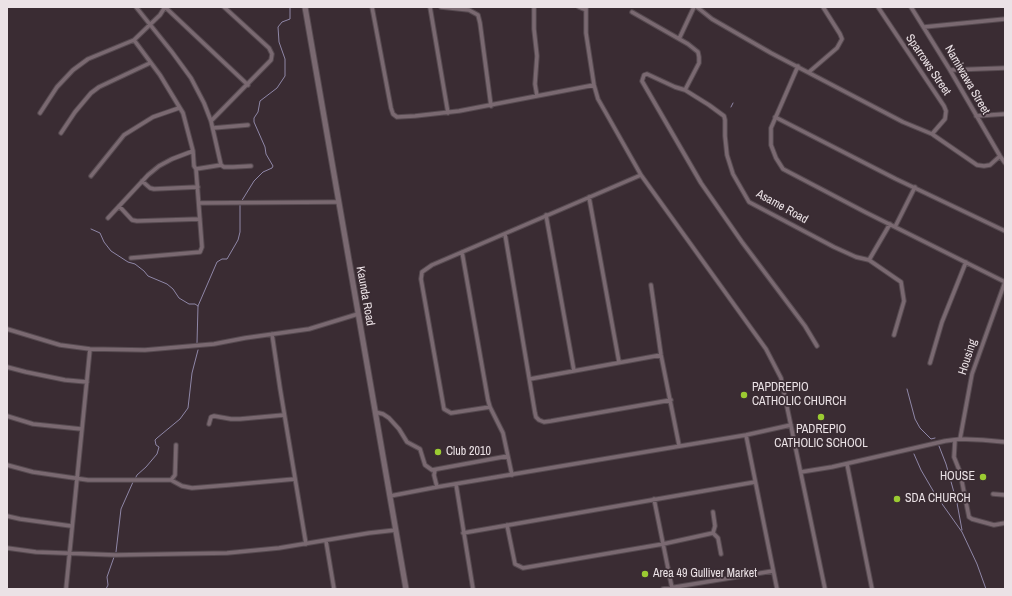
<!DOCTYPE html>
<style>
body{margin:0}
#map{position:relative;width:1012px;height:596px;overflow:hidden;background:#3a2c33;font-family:"Archivo Narrow",sans-serif}
canvas{display:block}
.frame{position:absolute;inset:0;border:8px solid #ebe2e6;pointer-events:none}
</style>
<div id="map">
<canvas width="1012" height="596"></canvas>
<div class="frame"></div>
</div>
<script>
const ctx = document.querySelector('canvas').getContext('2d');
ctx.lineJoin = 'round';
const poly = rows => new Path2D(rows.map(r => 'M' + r).join(''));
function strokePath(path, color, width, dash) { ctx.strokeStyle = color; ctx.lineWidth = width; ctx.lineCap = dash ? 'butt' : 'round'; ctx.setLineDash(dash || []); ctx.stroke(path); }
function write(font, color, halo, rows, align = 'center') {
  ctx.font = font + ' "Archivo Narrow",sans-serif'; ctx.lineWidth = 3.5; ctx.setLineDash([]); ctx.textBaseline = 'middle'; ctx.strokeStyle = halo; ctx.fillStyle = color; for (const [text, x, y, turn = 0] of rows) {
    ctx.save(); ctx.translate(x, y); ctx.rotate((+turn || 0) * Math.PI / 180); ctx.textAlign = isNaN(turn) ? turn : align; if (halo) ctx.strokeText(text, 0, 0); ctx.fillText(text, 0, 0); ctx.restore();
  }
}
const stream = poly([
 [731,107,733,103],
 [241,202,254,181,263,172,272,168,273,166,266,154,265,147,254,122,254,118,258,112,260,101,277,88,285,76,285,59,279,42,278,27,282,22,290,19,290,7],
 [91,229,100,233,104,242,111,251,128,262,135,264,144,271,148,276,167,284,173,289,179,298,189,304,195,304,198,306],
 [197,343,198,306,217,262,222,259,227,259,238,240,240,232,240,205],
 [907,389,915,419,920,428,931,439,935,438],
 [939,446,946,464,957,503,962,530],
 [914,454,921,470,935,494,962,532,977,564,986,589],
 [135,479,137,475,146,467,157,454,159,447,156,445,155,440,157,438,180,419,188,408,192,373,198,350],
 [116,552,121,509,133,482],
 [106,589,108,585,107,577,114,557]
]);
const minor = poly([
 [136,7,172,52,191,78,204,103,211,121,221,165,224,167,233,167,251,166],
 [165,7,248,85],
 [372,7,391,108,393,114,397,117,415,116,459,111,594,85],
 [430,7,448,113],
 [441,7,469,10,478,15,480,23,491,106],
 [534,7,534,29,537,56,535,84,537,96],
 [579,7,586,10],
 [586,7,586,33,594,85,598,99,606,113,641,175,766,349,781,378,825,589],
 [697,7,712,19,771,53,903,122,932,134,977,165,984,166,990,165,1000,156],
 [878,7,944,106,946,111,945,119,932,134],
 [911,7,950,70,1000,156,1005,163],
 [632,12,688,44,698,52,699,57,699,63,685,90,675,87,647,74,644,75,642,81,701,183,742,242,805,326,817,346],
 [924,27,1005,19],
 [679,39,694,7],
 [134,40,160,75,183,113,193,151,194,166,196,169,221,165],
 [798,66,771,128,771,145,776,158,783,169,865,212,1005,282],
 [950,70,1005,68],
 [809,72,837,48,842,39,840,34,823,7],
 [685,90,709,105,724,116,725,120,725,136,727,155,733,174,749,202,834,247,856,257,869,260,890,224],
 [40,113,57,87,73,70,88,59,134,40,160,15,165,7],
 [976,116,1005,114],
 [775,117,896,179,1005,231],
 [211,121,271,60,272,54,269,48,224,7],
 [213,128,248,125],
 [61,133,75,112,91,93,99,87,150,63],
 [91,176,124,135,153,117,179,108],
 [142,181,150,188,154,189,198,187],
 [589,197,619,362],
 [199,203,339,202],
 [119,206,132,220,137,221,200,219],
 [546,215,574,371],
 [108,218,148,175,159,166,172,159,193,151],
 [895,227,915,187],
 [505,234,535,413,536,417,539,420,544,422,551,421,671,400],
 [462,252,488,400,490,407,503,433,512,475],
 [131,258,200,252,202,247,196,169],
 [869,260,901,282,904,301,894,335],
 [651,285,661,355,679,445],
 [7,329,60,345,90,349,145,350,214,344,245,338,309,329,358,314],
 [272,334,280,388,306,544],
 [930,363,942,322,966,262],
 [7,367,26,372,65,380,87,382],
 [530,379,661,355],
 [490,407,451,413,444,409,421,279,422,272,432,265,641,175],
 [375,412,383,414,389,418,399,429,407,442,420,449,425,465,432,470,508,456],
 [7,416,33,424,81,429],
 [209,424,211,417,214,416,231,419,240,419,284,415],
 [746,435,777,589],
 [960,439,972,374,1005,282],
 [955,440,954,457,960,472,969,517,972,519,994,525,1005,523],
 [176,445,175,475,171,480,182,486,192,488,229,485,295,479],
 [847,464,872,589],
 [7,465,33,472,88,480,171,480],
 [435,470,434,475,437,487],
 [801,472,832,467,945,441,960,439,983,440,1005,442],
 [456,484,473,589],
 [993,494,1005,495],
 [390,496,437,487,746,435,791,425],
 [654,499,672,588],
 [7,516,20,519,71,526],
 [507,525,515,564,523,568,663,544,713,533,715,526,713,512],
 [463,533,755,482],
 [713,533,718,538,721,554],
 [326,541,334,589],
 [7,548,36,552,116,555,227,553,279,548,369,533,396,530],
 [66,589,90,349],
 [663,589,773,571]
]);
const secondary = poly([
 [305,7,406,589]
]);
const markers = [
 [744,395,4,"#9bcb32"],
 [821,417,4,"#9bcb32"],
 [438,452,4,"#9bcb32"],
 [983,477,4,"#9bcb32"],
 [897,499,4,"#9bcb32"],
 [645,574,4,"#9bcb32"]
];
const streetNames = [
 ["Sparrows Street",928,65,56],
 ["Namiwawa Street",967,80,60],
 ["Asame Road",782,207,29],
 ["Kaunda Road",365,296,80],
 ["Housing",968,357,-72]
];
const poiNames = [
 ["PAPDREPIO",752,388],
 ["CATHOLIC CHURCH",752,402],
 ["PADREPIO",821,430,"center"],
 ["CATHOLIC SCHOOL",821,444,"center"],
 ["Club 2010",446,452],
 ["HOUSE",975,477,"right"],
 ["SDA CHURCH",905,499],
 ["Area 49 Gulliver Market",653,574]
];
strokePath(stream, '#8f87a7', 1);
strokePath(minor, '#564a50', 5.5);
strokePath(secondary, '#564a50', 7);
strokePath(minor, '#7a6971', 3.5);
strokePath(secondary, '#7a6971', 5);
for (const [x, y, r, color] of markers) { const dot = new Path2D(); dot.arc(x, y, r, 0, 2 * Math.PI); ctx.fillStyle = color; ctx.fill(dot); strokePath(dot, '#3a2c33', 1.5); }
write('12px', '#ebe2e6', '#3a2c33', streetNames);
write('12px', '#ebe2e6', '#3a2c33', poiNames, 'left');
</script>
